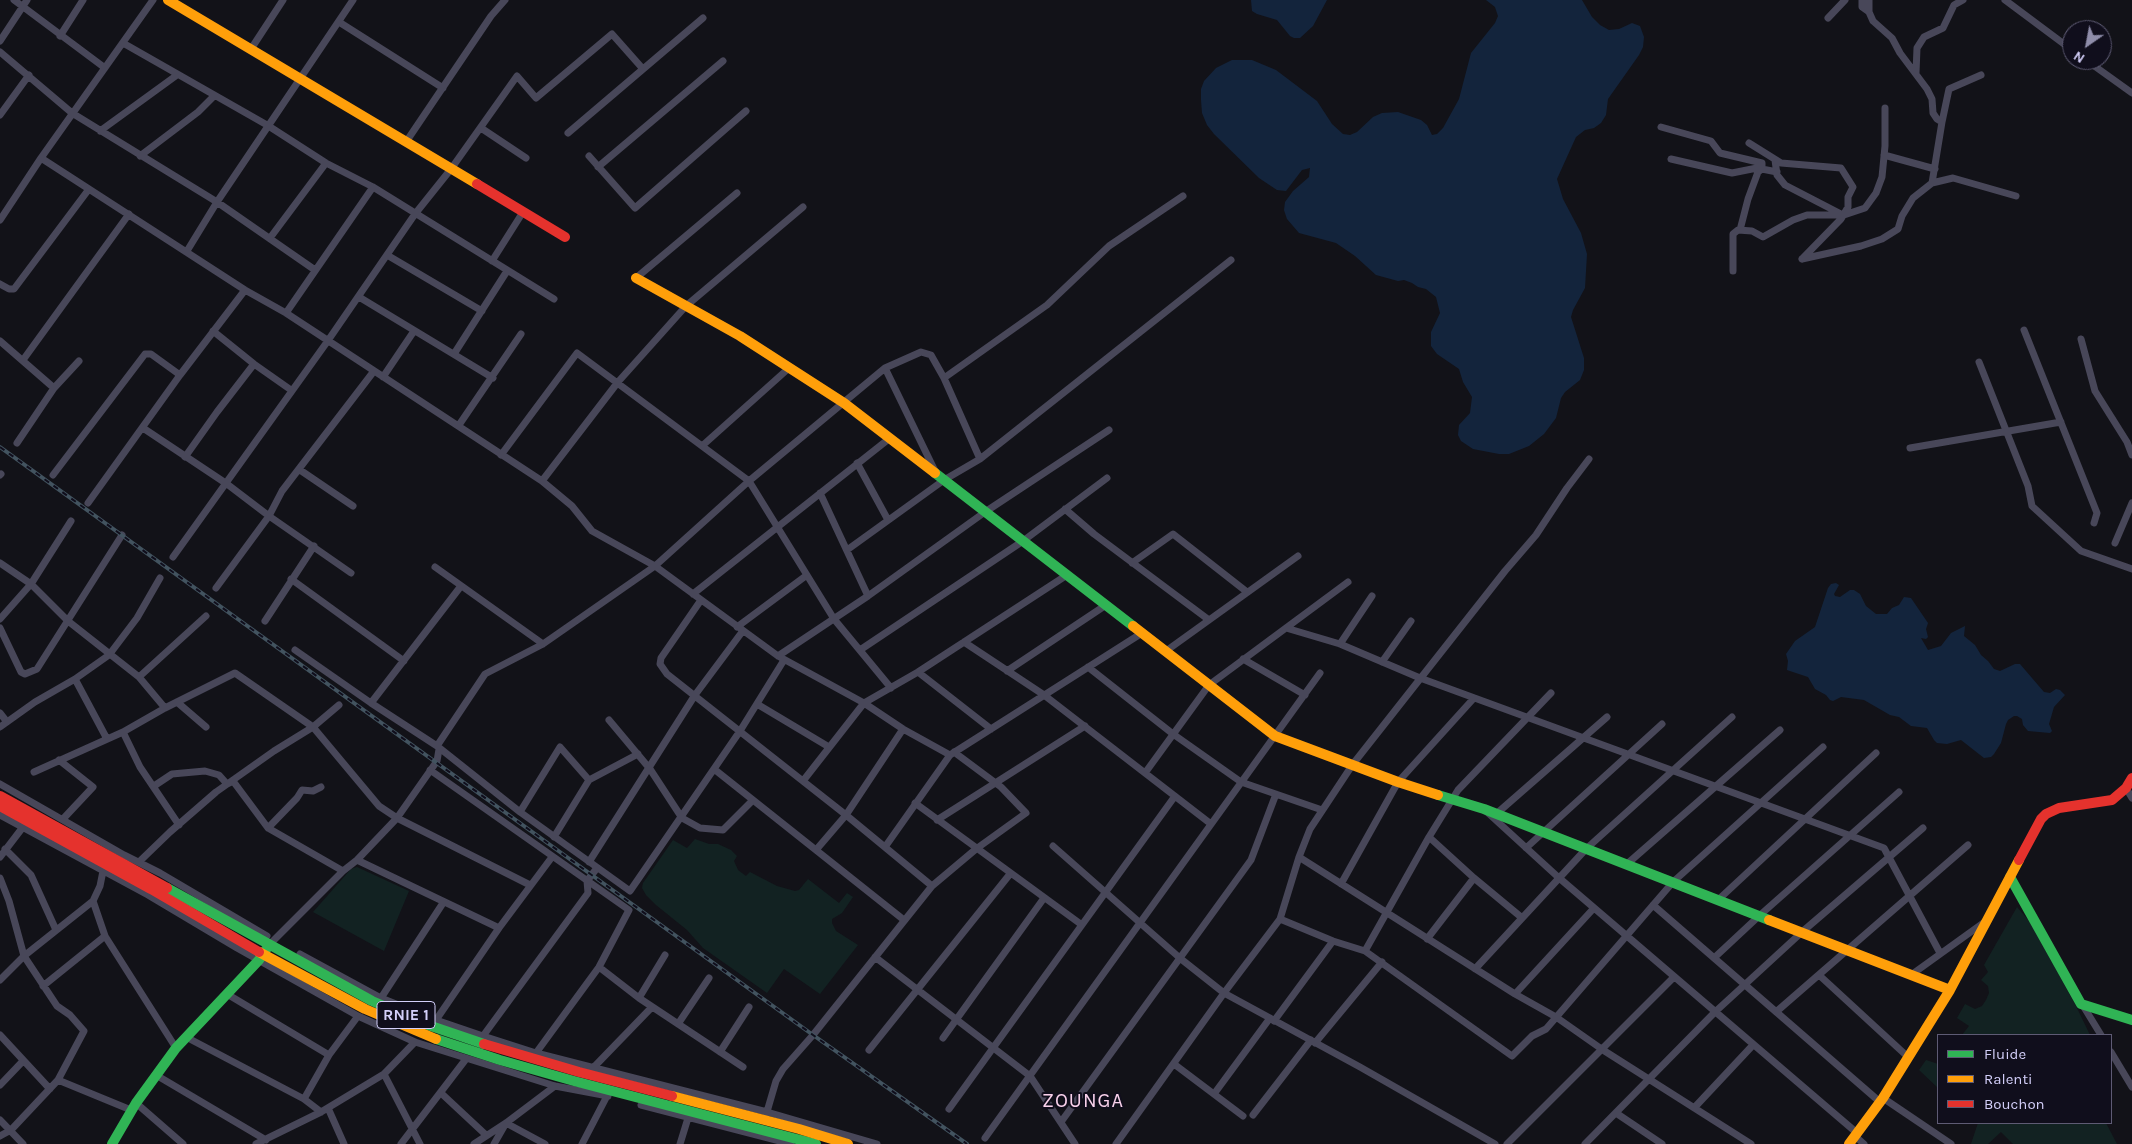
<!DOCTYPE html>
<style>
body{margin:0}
#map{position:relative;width:2132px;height:1144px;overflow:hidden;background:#121218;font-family:Karla,sans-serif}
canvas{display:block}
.legend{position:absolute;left:1937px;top:1034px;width:175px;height:90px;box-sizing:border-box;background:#100e1c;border:1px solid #5e5b74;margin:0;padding:6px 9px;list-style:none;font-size:15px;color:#d3cff9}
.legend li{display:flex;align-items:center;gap:10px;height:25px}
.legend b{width:25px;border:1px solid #5e5b74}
.north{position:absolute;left:2062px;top:20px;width:50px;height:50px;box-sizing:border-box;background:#100e1c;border:1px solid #5e5b74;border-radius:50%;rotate:213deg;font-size:14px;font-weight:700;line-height:20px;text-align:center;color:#d3cff9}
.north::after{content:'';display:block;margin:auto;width:18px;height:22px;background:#8f8daa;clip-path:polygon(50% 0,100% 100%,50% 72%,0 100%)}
</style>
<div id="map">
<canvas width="2132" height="1144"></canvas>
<ul class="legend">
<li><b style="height:6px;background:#30b455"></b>Fluide</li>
<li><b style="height:6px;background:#ff9f0a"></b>Ralenti</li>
<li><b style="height:6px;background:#e5322d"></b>Bouchon</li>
</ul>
<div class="north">N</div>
</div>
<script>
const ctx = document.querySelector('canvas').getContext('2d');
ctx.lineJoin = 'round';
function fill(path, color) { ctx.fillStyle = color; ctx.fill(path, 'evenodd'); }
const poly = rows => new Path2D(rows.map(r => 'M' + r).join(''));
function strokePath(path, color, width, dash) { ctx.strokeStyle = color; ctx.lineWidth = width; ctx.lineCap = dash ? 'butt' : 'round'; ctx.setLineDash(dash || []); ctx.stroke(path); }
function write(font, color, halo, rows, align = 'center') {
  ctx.font = font + ' Karla,sans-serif'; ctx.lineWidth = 4; ctx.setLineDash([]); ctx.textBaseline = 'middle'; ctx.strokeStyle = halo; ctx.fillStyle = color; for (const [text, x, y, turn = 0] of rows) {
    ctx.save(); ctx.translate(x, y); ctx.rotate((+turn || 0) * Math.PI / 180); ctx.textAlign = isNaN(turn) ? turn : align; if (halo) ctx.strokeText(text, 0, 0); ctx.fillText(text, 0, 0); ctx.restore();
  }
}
const green = poly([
 [695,839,709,844,718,844,731,850,737,856,734,861,738,870,746,876,750,872,777,886,795,891,799,890,808,879,839,903,847,893,853,897,842,913,832,919,832,923,836,931,858,945,820,994,784,969,767,993,703,948,687,930,656,905,646,895,642,888,643,883,673,840,687,848],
 [357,867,409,891,384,951,313,912,351,869],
 [2017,907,2030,922,2076,1006,2090,1035,1962,1035,1969,1026,1957,1018,1965,1004,1975,1009,1982,1006,1986,1000,1989,993,1988,986,1981,980,1988,972,1984,965],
 [1926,1060,1938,1064,1938,1088,1919,1070],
 [1978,1123,2106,1123,2117,1144,2013,1144,2001,1132,1988,1144,1971,1144]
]);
const water = poly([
 [1251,0,1327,0,1313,26,1300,38,1294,38,1290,36,1277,20,1257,14,1252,11],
 [1486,0,1582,0,1592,17,1600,25,1609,30,1619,29,1632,23,1640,26,1644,37,1643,47,1639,55,1608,99,1606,115,1601,123,1594,128,1585,130,1576,137,1557,179,1563,199,1581,233,1587,254,1585,288,1573,310,1571,317,1584,358,1584,370,1580,380,1565,392,1561,398,1556,418,1544,434,1529,446,1509,454,1499,454,1473,449,1461,441,1458,435,1459,425,1470,413,1472,397,1463,382,1459,369,1437,354,1431,346,1431,332,1440,313,1436,297,1426,289,1418,287,1412,283,1404,280,1398,281,1376,275,1355,256,1336,243,1299,233,1287,219,1284,210,1285,202,1293,191,1309,177,1310,168,1302,170,1286,191,1277,190,1259,178,1214,134,1207,125,1202,113,1201,100,1201,89,1204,81,1216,68,1232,60,1252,60,1276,70,1317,101,1332,124,1343,134,1350,135,1357,132,1373,117,1382,113,1398,112,1421,120,1427,125,1432,135,1437,134,1443,128,1459,99,1471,53,1495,23,1498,16,1495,7],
 [1836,583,1839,585,1834,594,1835,596,1840,597,1850,590,1854,590,1860,594,1866,606,1876,614,1887,614,1892,608,1899,605,1904,597,1911,598,1928,623,1926,629,1928,637,1926,639,1921,638,1928,650,1941,646,1951,633,1965,626,1964,636,1975,645,1981,655,1988,661,1994,669,2000,671,2015,664,2020,664,2044,692,2050,693,2056,689,2060,690,2065,695,2054,707,2049,724,2052,731,2050,733,2028,731,2023,725,2022,719,2017,716,2014,716,2008,720,2006,724,2001,743,1994,754,1991,757,1984,758,1961,740,1947,744,1937,743,1934,740,1927,728,1911,726,1899,717,1890,715,1864,700,1841,697,1833,701,1830,700,1826,695,1815,689,1808,677,1787,670,1788,661,1786,654,1795,641,1815,627,1828,588,1831,584]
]);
const street = poly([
 [14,0,105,68],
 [1862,0,1862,7,1869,12],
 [1869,0,1869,12,1873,21,1892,38,1900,53,1927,89,1932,99,1933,113,1937,119,1942,122,1932,183],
 [2005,0,2072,50],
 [1828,18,1845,0],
 [339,22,443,88],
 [60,36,83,0],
 [0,41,27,0],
 [123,43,267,125,326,163,373,187,554,299],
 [251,49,283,0],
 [0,52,72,113,217,202,315,270],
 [2086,60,2132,93],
 [1916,73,1917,48,1924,37,1943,28,1954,5,1963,0],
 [0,115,29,75],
 [1942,122,1949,89,1981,75],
 [1661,127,1711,141,1720,153,1762,163,1762,169,1758,172,1748,199,1740,230],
 [481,128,526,158],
 [100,131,177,75],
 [568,133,703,18],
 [406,142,491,16,505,0],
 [1749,143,1781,163,1841,168,1853,187,1848,197,1848,207,1841,219,1802,259],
 [1884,155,1935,169],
 [140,156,198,112,214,96],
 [589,156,635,208,746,111],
 [41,158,245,290,286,313,542,481,572,506,592,531,655,566,778,656,864,703,903,729,950,755],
 [1671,159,1732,173,1757,168,1777,172],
 [1775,160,1777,175,1785,185,1841,214],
 [598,167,723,61],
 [0,220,41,158,153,0],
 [270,238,326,163],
 [187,251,217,202,353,0],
 [387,255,482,311],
 [1802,259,1861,246,1882,239,1898,229,1902,216,1913,198,1932,183,1953,178,2016,196],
 [492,261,523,212],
 [1733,271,1733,234,1738,230,1752,231,1763,237,1793,220,1807,215,1844,215,1865,208,1876,193,1882,177,1885,146,1885,108],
 [636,278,737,193],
 [0,284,9,289,14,289,89,189],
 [359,297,493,378],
 [286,313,373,187],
 [2024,330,2097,513,2094,523],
 [213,331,254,364,291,390],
 [2081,339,2095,391,2127,442,2132,455],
 [0,341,54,388],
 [454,354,507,271],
 [23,360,129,214],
 [1979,362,2028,486,2032,506,2081,551,2132,569],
 [885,368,935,471],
 [383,377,414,331],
 [944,378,1047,305,1109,246,1183,196],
 [459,425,521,334],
 [143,428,227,484,269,516,351,573],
 [17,443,54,388,79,361],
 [702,446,789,368],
 [1910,448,2061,422],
 [501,455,577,353,749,481,834,619,891,688],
 [185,457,217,412,254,364],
 [857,463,888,520],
 [300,470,353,506],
 [0,475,1,474],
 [53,475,145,354,151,354,180,375],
 [542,481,618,382,686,306,803,207],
 [820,493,868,596],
 [88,503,180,375,245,290],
 [1065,509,1094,534,1209,620],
 [2115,543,2132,503],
 [847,550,944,480,980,459,1231,260],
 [173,557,327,342,415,214,451,169,517,76,536,98,612,34,643,69],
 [0,563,31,584,68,621,139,677,165,708],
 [1132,563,1173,534,1247,592],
 [435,567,543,644],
 [291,579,404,661],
 [216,588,269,516,282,491,374,371],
 [693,594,890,438],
 [701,600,661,658,660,664,667,674,846,815,932,886],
 [0,619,31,584,71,521],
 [265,621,314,546],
 [737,627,807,575],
 [0,628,21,672,25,674,37,669,122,535],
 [1286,628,1340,644,1420,678,1884,848,1940,953],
 [964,642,1044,695,1211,824],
 [1340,644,1372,596],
 [295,650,371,703,437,746,520,812,630,891,740,731,784,660],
 [860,650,1023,541,1107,478],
 [1166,651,1298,556],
 [778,656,868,596,985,512,1109,430],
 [1243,659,1305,695],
 [1382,662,1411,621],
 [1088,667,1173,734,1241,782,1322,810],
 [1007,671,1106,605],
 [918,672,991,729],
 [139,677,206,616],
 [75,679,107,739],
 [177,702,206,727],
 [371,703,461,586],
 [757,704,829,747],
 [0,713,7,722],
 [609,720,650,769,682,818,700,828,723,830,753,800],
 [0,727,35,702,75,679,109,655,137,618,160,578],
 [123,732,140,767,179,825],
 [437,746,485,674,543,644,655,566,749,481,885,368,921,352,931,355,944,378,980,459],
 [59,760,93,787,63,819],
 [714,769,904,920],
 [430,770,629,910,599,967,536,1053],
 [34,772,123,732,165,708,235,673,313,727,379,806,397,818,530,885],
 [1145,773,1209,685,1348,582],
 [803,781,864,703,918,672,1067,575],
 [0,784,124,855,160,873,267,936],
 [154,786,172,774,205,771,219,775,227,784,233,781,268,828,343,871],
 [2126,788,2132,798],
 [915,803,1082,925],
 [520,812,560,747,589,780],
 [1487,812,1558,877,1857,1133],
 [0,815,148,895,237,948,358,1016,415,1042,555,1086,608,1096],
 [1495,815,1607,717],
 [937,820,1085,726],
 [268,828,297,798,302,790,313,791,321,787],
 [554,837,589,780,638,754],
 [1429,837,1474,878,1521,917],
 [1053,846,1181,959,1224,993,1360,1067,1495,1144],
 [885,847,950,755,1142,633],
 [1526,848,1662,724],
 [5,849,31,875,56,930],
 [816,850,846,815,903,729],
 [0,857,23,827],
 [1299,857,1515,994,1556,1017,1603,1050,1751,1144],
 [357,860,499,928],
 [140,861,170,832,216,792,274,751,313,727,339,705],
 [589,862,695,695,742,632],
 [1627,864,1780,730],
 [0,878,9,901,24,956,57,1006,70,1015,84,1031,58,1080,11,1130,0,1136],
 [1341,884,1398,782,1474,698],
 [1718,900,1876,753],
 [93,901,105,936,176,1048],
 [1653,905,1880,1102],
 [1280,919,1333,941,1365,951,1512,1056,1532,1036,1546,1029,1673,882,1823,747],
 [1427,939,1474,878],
 [270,944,343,871,357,860,397,818,437,761,439,749],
 [1365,951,1429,837,1458,790,1551,693],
 [300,954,381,998,436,1020,483,1036,536,1053,767,1112,877,1144],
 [875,957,1030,1076,1075,1144],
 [1714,958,1759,916,1899,792],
 [599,967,639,998,743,1067],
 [1475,969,1586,849,1732,717],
 [1819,975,1908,1057],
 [1911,975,1986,921],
 [0,980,24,956,93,901,100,886,103,871],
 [43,986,105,936],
 [227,994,329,1055],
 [1515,994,1594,908],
 [381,998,443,903],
 [639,998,665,955],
 [2082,1004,2101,1035],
 [1776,1012,1968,845],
 [436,1020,499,928,552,857],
 [1274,1021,1333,941],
 [678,1024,709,978],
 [0,1035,50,1089],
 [483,1036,588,893,587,881,597,868],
 [186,1037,304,1099,321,1112],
 [943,1038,1044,898],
 [1315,1043,1382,962],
 [869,1050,1010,874],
 [720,1052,749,1007],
 [2111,1052,2132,1087],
 [1174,1064,1243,1116],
 [593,1068,652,1007],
 [384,1074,420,1144],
 [156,1075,266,1140],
 [58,1080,131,1110],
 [0,1085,23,1061],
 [441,1093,486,1135],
 [1214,1094,1270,1018],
 [1883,1098,1951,1144],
 [304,1099,329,1055,358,1016],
 [136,1103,183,1144],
 [641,1105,791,1144],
 [328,1108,344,1144],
 [1694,1108,1753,1045],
 [949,1109,1175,796],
 [1616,1113,1662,1144],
 [766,1115,776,1081,783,1069,813,1035,932,886,976,849,1026,813,1001,787,954,752],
 [1253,1115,1311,1040],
 [0,1120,23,1144],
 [1061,1122,1251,860,1276,794],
 [1855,1136,1864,1144],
 [985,1138,1320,673],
 [256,1144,321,1112,384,1074,415,1042],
 [401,1144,466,1059],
 [474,1144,506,1123,555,1086],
 [494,1144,506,1123,545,1144],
 [582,1144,607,1096],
 [680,1144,688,1118],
 [1116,1144,1224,993,1280,919,1299,857,1310,829,1353,764,1505,571,1536,535,1567,488,1589,459],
 [1507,1144,1674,977],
 [1585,1144,1715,1012,1802,932,1923,828]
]);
const fast = poly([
 [935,473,1133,626],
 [1438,795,1484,809,1769,920],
 [2010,877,2081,1004,2132,1020],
 [167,888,372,1001,428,1025,484,1044],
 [436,1039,500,1060,574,1081,816,1144],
 [112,1144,136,1103,176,1048,259,960,267,948]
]);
const slow = poly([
 [168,0,477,184],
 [636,278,740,336,844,403,935,473],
 [1133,626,1275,736,1398,782,1438,795],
 [1769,920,1950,990],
 [259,952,365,1009,436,1039],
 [672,1096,799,1129,848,1144],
 [1849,1144,1883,1098,1950,990,2019,860]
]);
const jam = poly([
 [477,184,565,237],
 [0,796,167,888],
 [0,806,151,889,259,952],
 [2019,860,2041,819,2046,814,2059,808,2112,800,2126,788,2132,778],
 [484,1044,579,1072,672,1096]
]);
const rail = poly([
 [0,447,813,1035,967,1144]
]);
const shields = [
 [406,1015,58]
];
const shieldNames = [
 ["RNIE 1",406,1015]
];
const quarterNames = [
 ["ZOUNGA",1083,1101]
];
fill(green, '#122222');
fill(water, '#13243c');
strokePath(street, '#484759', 7);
strokePath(fast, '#30b455', 10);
strokePath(slow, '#ff9f0a', 10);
strokePath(jam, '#e5322d', 10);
strokePath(rail, '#42535f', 4);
strokePath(rail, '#100e1c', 2, [5.5]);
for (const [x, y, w] of shields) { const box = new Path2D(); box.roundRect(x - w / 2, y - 13.5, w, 27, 4); ctx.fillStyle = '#100e1c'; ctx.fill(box); strokePath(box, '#d3cff9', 1); }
write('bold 16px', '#d3cff9', null, shieldNames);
ctx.letterSpacing = '1px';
write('20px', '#f9d1eb', '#100e1c', quarterNames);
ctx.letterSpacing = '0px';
</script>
